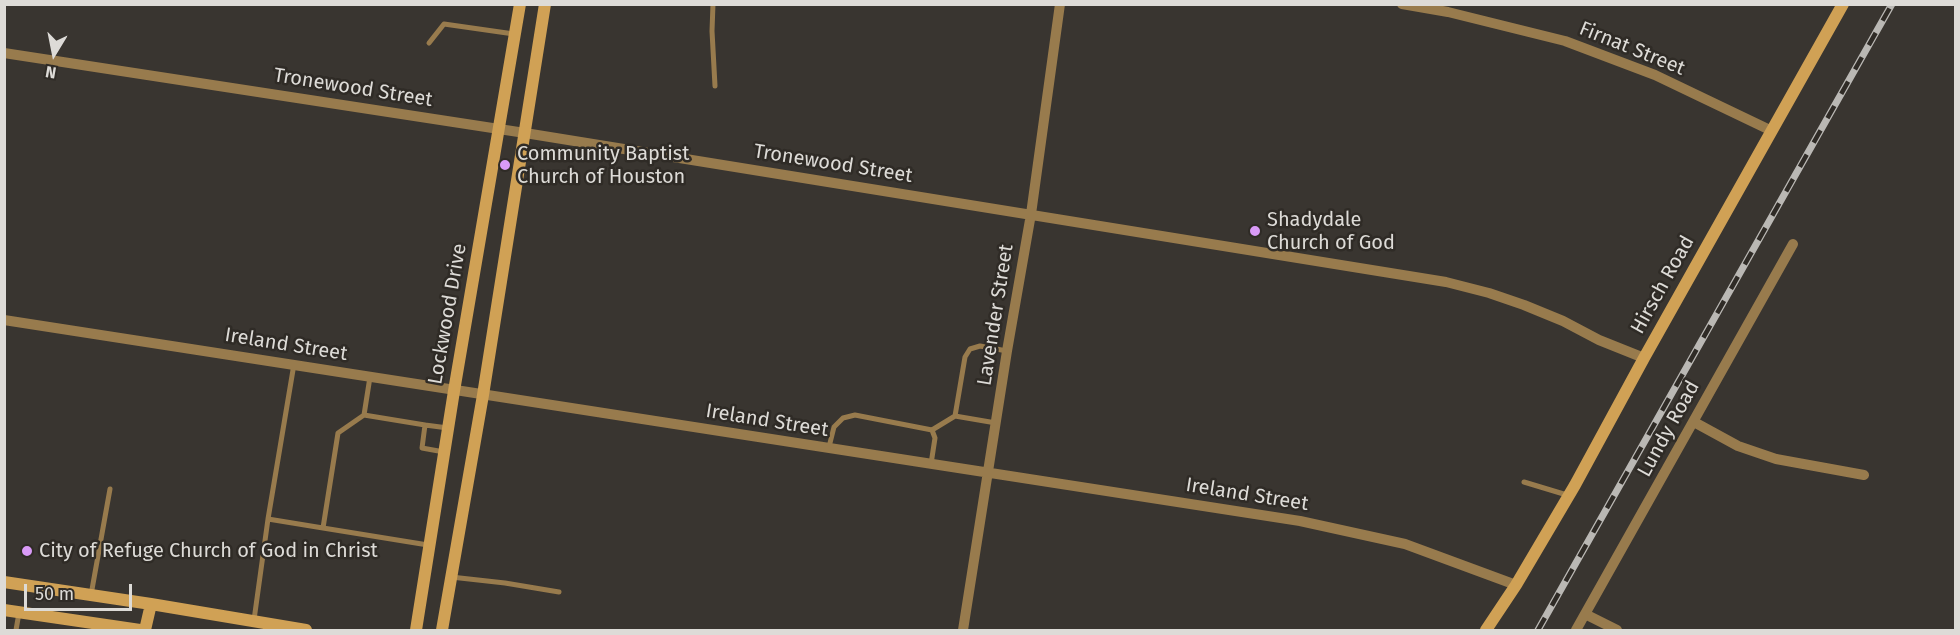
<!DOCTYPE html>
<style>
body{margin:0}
#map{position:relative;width:1960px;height:635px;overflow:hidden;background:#393530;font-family:"Fira Sans",sans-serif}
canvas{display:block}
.frame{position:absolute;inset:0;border:6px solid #dddbd7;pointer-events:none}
.north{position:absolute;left:24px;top:24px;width:60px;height:60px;-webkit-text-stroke:4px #2f2b26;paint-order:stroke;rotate:190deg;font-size:16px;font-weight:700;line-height:24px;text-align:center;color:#dddbd7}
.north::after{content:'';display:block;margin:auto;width:21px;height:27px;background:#dddbd7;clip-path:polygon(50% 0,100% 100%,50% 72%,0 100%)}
.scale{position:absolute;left:24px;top:584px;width:108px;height:27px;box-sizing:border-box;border:3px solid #dddbd7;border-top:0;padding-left:8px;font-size:18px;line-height:21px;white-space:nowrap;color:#dddbd7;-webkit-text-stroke:4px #2f2b26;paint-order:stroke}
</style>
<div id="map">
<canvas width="1960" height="635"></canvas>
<div class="frame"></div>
<div class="north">N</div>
<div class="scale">50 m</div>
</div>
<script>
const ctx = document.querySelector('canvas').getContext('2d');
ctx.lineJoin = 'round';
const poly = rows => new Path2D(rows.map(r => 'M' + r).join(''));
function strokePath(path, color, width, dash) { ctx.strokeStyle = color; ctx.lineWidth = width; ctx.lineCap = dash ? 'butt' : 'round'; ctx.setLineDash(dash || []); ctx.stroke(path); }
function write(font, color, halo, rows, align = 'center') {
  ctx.font = font + ' "Fira Sans",sans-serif'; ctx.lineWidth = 5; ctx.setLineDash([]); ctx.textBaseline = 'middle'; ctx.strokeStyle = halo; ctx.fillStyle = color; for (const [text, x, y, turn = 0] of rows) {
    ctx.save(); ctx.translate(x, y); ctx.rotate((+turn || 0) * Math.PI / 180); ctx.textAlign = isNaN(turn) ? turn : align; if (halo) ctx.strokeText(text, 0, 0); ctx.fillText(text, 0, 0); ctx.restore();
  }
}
const service = poly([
 [713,4,712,31,715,86],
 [429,43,444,24,514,34],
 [370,377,364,415,425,425],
 [955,416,965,357,970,349,980,346,1007,351],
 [932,430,955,416,996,423],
 [829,447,834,427,843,418,855,415,932,430,935,438,931,464],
 [444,452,422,448,425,425,448,428],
 [1524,482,1567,495],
 [268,519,294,364],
 [323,528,428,545],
 [451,577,505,583,559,592],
 [91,595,110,489],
 [254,620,268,519,323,528,338,433,364,415],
 [16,630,19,613]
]);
const minor = poly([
 [1402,4,1448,12,1565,41,1655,75,1772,131],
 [4,53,525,133,1446,282,1489,293,1524,305,1563,321,1599,340,1644,358],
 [4,320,1300,521,1405,544,1516,585],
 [1694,422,1738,446,1776,459,1864,475],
 [1585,614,1617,630],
 [963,630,1007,351,1031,214,1060,4],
 [1576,630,1793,244]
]);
const secondary = poly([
 [4,582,151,604,306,630],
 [4,610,140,630],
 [145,630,151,604],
 [416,630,454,391,520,4],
 [442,630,483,395,545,4],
 [1486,630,1516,585,1575,485,1644,358,1843,4]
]);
const rail = poly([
 [1538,630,1892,4]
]);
const markers = [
 [505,165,6,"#d99af7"],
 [1255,231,6,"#d99af7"],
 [27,551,6,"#d99af7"]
];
const streetNames = [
 ["Firnat Street",1632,49,22],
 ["Tronewood Street",353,88,9],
 ["Tronewood Street",833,164,9],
 ["Hirsch Road",1663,285,-61],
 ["Lockwood Drive",448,314,-80],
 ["Lavender Street",996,315,-81],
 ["Ireland Street",286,345,9],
 ["Ireland Street",767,421,9],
 ["Lundy Road",1669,429,-61],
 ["Ireland Street",1247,495,9]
];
const poiNames = [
 ["Community Baptist",517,154],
 ["Church of Houston",517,177],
 ["Shadydale",1267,220],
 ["Church of God",1267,243],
 ["City of Refuge Church of God in Christ",39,551]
];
strokePath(service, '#987b4d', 5);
strokePath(minor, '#987b4d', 10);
strokePath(secondary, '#d0a155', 12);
strokePath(rail, '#bab8b4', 7);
strokePath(rail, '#2f2b26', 4.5, [14]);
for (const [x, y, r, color] of markers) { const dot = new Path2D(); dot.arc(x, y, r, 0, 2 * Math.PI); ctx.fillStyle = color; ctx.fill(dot); strokePath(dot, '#2f2b26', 2); }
write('20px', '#dddbd7', '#2f2b26', streetNames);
write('20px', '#dddbd7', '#2f2b26', poiNames, 'left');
</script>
